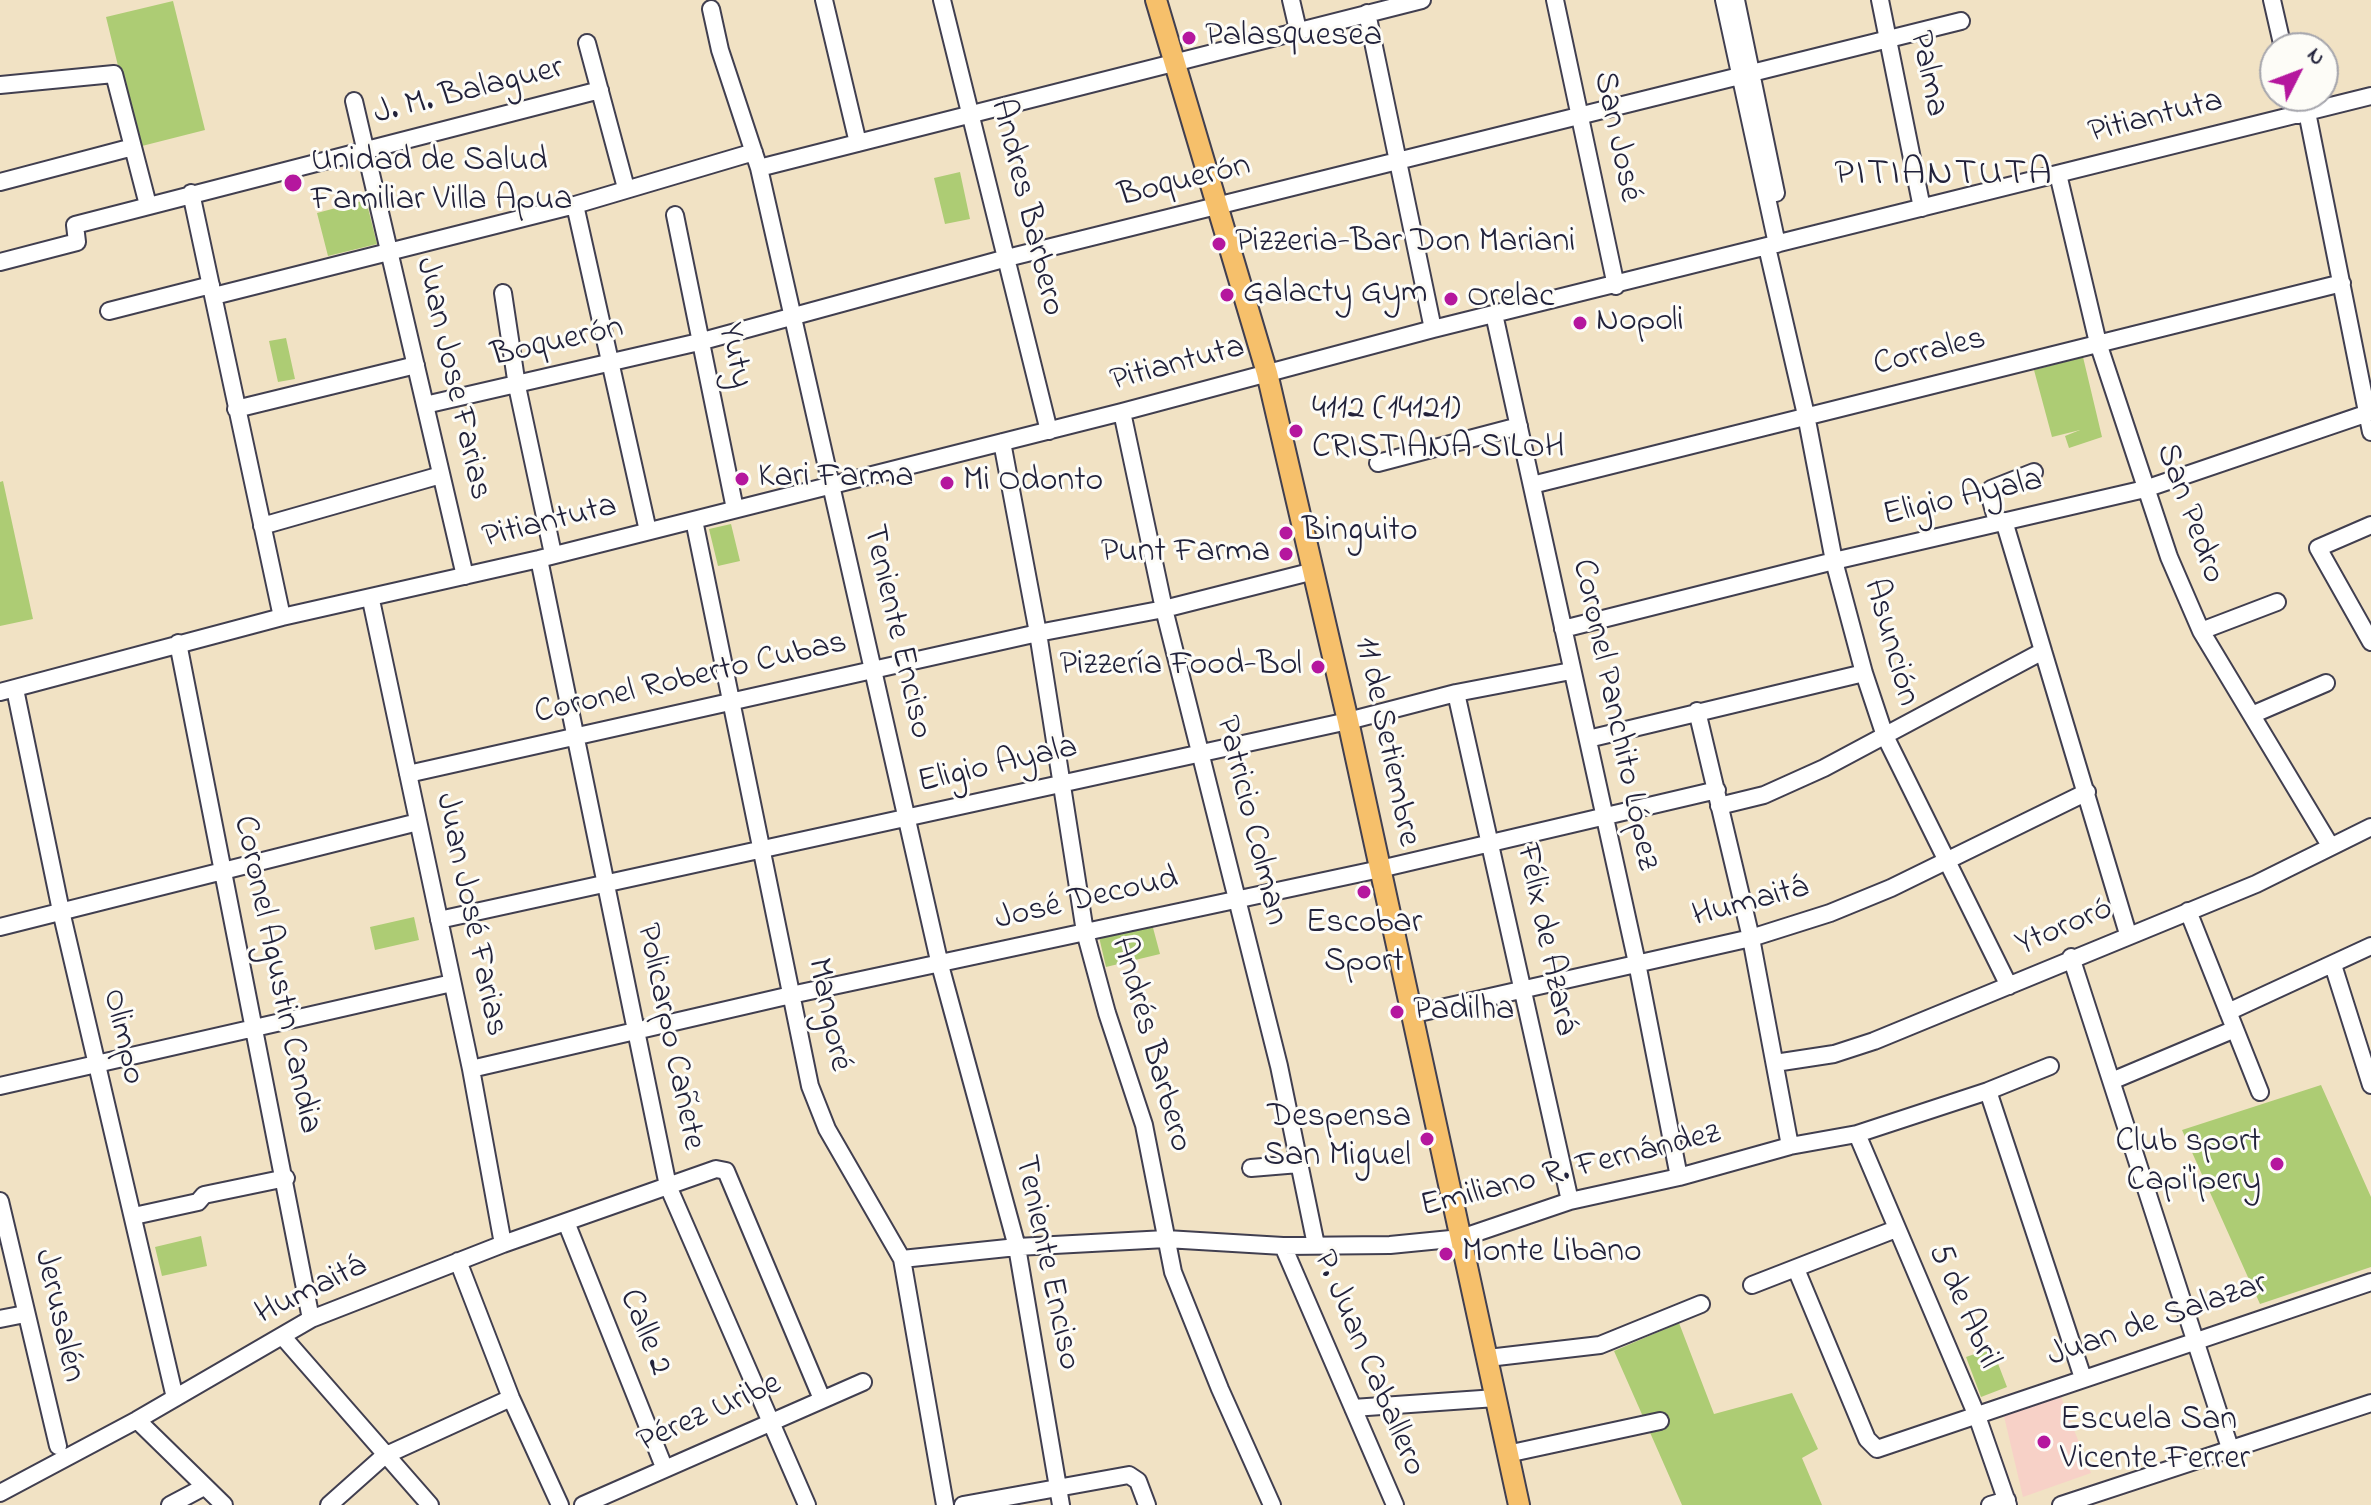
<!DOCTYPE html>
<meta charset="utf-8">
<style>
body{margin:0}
#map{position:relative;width:2371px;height:1505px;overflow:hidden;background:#f1e2c4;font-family:"Indie Flower",sans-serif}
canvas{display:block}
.north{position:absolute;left:2259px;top:32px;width:80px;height:80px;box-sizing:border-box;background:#fdfcf7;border:2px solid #a5a5ac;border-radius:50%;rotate:48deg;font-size:22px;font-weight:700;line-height:32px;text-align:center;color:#22223b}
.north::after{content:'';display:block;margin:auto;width:28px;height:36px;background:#b5179e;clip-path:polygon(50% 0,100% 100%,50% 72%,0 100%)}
</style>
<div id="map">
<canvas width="2371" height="1505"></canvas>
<div class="north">N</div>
</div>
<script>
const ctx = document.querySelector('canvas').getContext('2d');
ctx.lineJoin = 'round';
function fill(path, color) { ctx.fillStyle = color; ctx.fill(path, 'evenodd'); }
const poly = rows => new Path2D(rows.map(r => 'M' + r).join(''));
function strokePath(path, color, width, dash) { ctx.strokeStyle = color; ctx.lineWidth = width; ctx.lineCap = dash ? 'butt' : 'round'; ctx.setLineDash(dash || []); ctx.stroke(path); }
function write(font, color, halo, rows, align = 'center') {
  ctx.font = font + ' "Indie Flower",sans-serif'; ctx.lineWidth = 6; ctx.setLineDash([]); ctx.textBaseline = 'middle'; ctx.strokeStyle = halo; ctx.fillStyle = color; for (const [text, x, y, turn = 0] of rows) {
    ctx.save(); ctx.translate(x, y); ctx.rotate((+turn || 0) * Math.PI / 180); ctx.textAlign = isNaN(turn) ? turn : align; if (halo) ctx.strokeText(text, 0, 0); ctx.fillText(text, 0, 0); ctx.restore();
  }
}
const built = poly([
 [2061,1397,2091,1473,2023,1497,2003,1412]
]);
const green = poly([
 [173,1,205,130,138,147,106,17],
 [960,172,970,219,945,224,934,178],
 [366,200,377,244,328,256,317,213],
 [286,338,295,379,278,382,269,341],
 [2083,357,2102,437,2069,448,2065,436,2080,430,2052,437,2034,370],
 [3,481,33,619,0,626,0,482],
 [731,524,740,561,718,566,709,529],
 [414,917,419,940,375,950,370,927],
 [1152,924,1160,954,1106,967,1099,937],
 [2321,1085,2371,1197,2371,1267,2260,1304,2182,1130],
 [201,1236,207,1266,162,1276,155,1247],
 [1679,1323,1714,1414,1792,1393,1818,1449,1802,1458,1822,1505,1682,1505,1614,1351],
 [1992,1348,2007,1387,1981,1397,1966,1357]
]);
const minor = poly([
 [824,0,858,143],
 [942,0,1049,431],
 [1291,0,1298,30],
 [1555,0,1616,286],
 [1724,0,1777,244],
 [1736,0,1776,193],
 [1880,0,1922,208],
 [2272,0,2283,48],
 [711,9,720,50,759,168,940,965,1017,1247,1061,1505],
 [1367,13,1433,329],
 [587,43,626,188],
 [0,85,114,74,148,205],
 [2293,96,2298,115],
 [354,101,465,576],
 [2307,112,2371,432],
 [759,168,1422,0],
 [2058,174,2098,343,2169,557,2201,631,2331,847],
 [0,182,133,147],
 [191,193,282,617],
 [575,205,648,531],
 [675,215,735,509],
 [1767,247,1806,415,1834,561,1864,673,1885,736,2009,986],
 [0,262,77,242,75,225,600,90],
 [503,293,517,386,553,554],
 [214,296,575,205,754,152],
 [109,311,211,285],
 [1494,314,1637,963,1679,1177],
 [425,405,699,342,1007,258,1961,21],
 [236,409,416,365],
 [1122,412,1164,609,1279,1066,1316,1245],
 [1002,442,1038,633,1085,932,1107,1013,1144,1125,1173,1272,1220,1389,1272,1505],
 [1378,463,1519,426],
 [1532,485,2342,283],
 [694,520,810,1086,827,1129,902,1259,945,1505],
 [2004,521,2128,934],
 [1997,522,1989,493,1991,489,2034,472],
 [2371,525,2318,548,2371,642],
 [262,526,441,475],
 [539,559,668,1186,807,1505],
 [371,600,471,1069,503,1244],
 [1563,629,1834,561,2145,489,2371,412],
 [2201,631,2277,602],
 [178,643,311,1319],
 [15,689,61,911,175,1398],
 [0,692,282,617,539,559,1122,412,1433,329,2371,96],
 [1456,693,1570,1201],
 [1697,711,1751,938,1790,1146],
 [2254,714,2326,683],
 [1588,739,1864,673],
 [408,774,1038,633,1164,609,1314,571],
 [1719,806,1764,795,1824,768,2043,651],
 [2188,911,2260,1092],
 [439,920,1348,721,1456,693,1571,671],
 [0,927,418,822],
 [2071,957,2230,1448],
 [2333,965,2371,1085],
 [2228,1012,2371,946],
 [1410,1015,1751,938,1830,913,1891,888,2087,792],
 [1775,1063,1834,1054,1874,1041,2256,884,2371,827],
 [471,1069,791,995,1380,869,1717,790],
 [2114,1080,2235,1029],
 [0,1086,452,983],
 [1988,1091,2083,1378],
 [1857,1134,1977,1416,2008,1505],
 [1251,1168,1299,1164],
 [0,1201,58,1446],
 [134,1216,198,1202,204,1195,286,1178],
 [566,1222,664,1467],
 [1283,1246,1395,1505],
 [902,1259,1017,1247,1166,1239,1283,1246,1390,1245,1461,1238,1570,1201,1679,1177,1790,1146,1857,1134,1988,1091,2050,1066],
 [458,1261,511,1398,560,1505],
 [1796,1269,1867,1439,1877,1449,2371,1282],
 [1752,1285,1896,1229],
 [0,1319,25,1314],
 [283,1337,430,1505],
 [1488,1358,1600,1345,1701,1304],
 [1353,1408,1496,1398],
 [137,1420,224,1505],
 [1507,1454,1660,1421],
 [0,1493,137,1420,311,1319,503,1244,716,1169,726,1171,822,1399],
 [170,1505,204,1487],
 [329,1505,384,1456,511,1398],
 [583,1505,863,1382],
 [963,1505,1129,1475,1138,1481,1147,1505],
 [1990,1505,2007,1500],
 [2061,1505,2371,1403]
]);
const major = poly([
 [1156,0,1267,373,1348,721,1519,1505]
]);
const markers = [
 [1189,38,8,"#b5179e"],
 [293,183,10,"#b5179e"],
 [1219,244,8,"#b5179e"],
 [1227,295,8,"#b5179e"],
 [1451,299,8,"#b5179e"],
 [1580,323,8,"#b5179e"],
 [1296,431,8,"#b5179e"],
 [742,479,8,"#b5179e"],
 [947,483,8,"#b5179e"],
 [1286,533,8,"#b5179e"],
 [1286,554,8,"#b5179e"],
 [1318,667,8,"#b5179e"],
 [1364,892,8,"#b5179e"],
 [1397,1012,8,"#b5179e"],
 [1427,1139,8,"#b5179e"],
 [2277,1164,8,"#b5179e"],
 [1446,1254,8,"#b5179e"],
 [2044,1442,8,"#b5179e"]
];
const poiNames = [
 ["Palasquesea",1205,38],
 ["Unidad de Salud",311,163],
 ["Familiar Villa Apua",311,202],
 ["Pizzeria-Bar Don Mariani",1235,244],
 ["Galacty Gym",1243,295],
 ["Orelac",1467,299],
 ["Nopoli",1596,323],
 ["4112 (14121)",1312,411],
 ["CRISTIANA SILOH",1312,450],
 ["Kari Farma",758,479],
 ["Mi Odonto",963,483],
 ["Binguito",1302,533],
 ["Punt Farma",1270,554,"right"],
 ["Pizzería Food-Bol",1302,667,"right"],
 ["Escobar",1364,925,"center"],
 ["Sport",1364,964,"center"],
 ["Padilha",1413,1012],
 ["Despensa",1411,1119,"right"],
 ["San Miguel",1411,1158,"right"],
 ["Club sport",2261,1144,"right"],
 ["Capi'ipery",2261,1183,"right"],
 ["Monte Libano",1462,1254],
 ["Escuela San",2060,1422],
 ["Vicente Ferrer",2060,1461]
];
const streetNames = [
 ["Palma",1926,74,78],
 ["J. M. Balaguer",469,93,-14],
 ["Pitiantuta",2156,119,-14],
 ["San José",1615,137,78],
 ["Boquerón",1185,183,-14],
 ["Andres Barbero",1025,208,76],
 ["Boquerón",558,344,-13],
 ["Corrales",1930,354,-14],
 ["Yuty",733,356,78],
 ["Pitiantuta",1178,366,-15],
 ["Juan Jose Farias",451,379,77],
 ["Eligio Ayala",1963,500,-13],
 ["San Pedro",2188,514,70],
 ["Pitiantuta",550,524,-14],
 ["Teniente Enciso",895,632,77],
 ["Asunción",1889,643,74],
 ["Coronel Roberto Cubas",691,680,-13],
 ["Coronel Panchito López",1613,715,78],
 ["11 de Setiembre",1385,742,78],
 ["Eligio Ayala",998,767,-13],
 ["Patricio Colman",1249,821,76],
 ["José Decoud",1087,901,-13],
 ["Humaitá",1751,904,-15],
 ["Juan José Farias",469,915,78],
 ["Ytororó",2065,929,-23],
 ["Félix de Azará",1544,940,78],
 ["Coronel Agustin Candia",275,975,78],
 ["Mangoré",827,1015,78],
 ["Olimpo",121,1037,77],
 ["Policarpo Cañete",668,1037,78],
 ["Andrés Barbero",1149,1045,74],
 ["Emiliano R. Fernández",1571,1172,-14],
 ["Teniente Enciso",1045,1263,78],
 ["Humaitá",312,1292,-26],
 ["5 de Abril",1962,1307,66],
 ["Jerusalén",57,1316,77],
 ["Juan de Salazar",2158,1322,-19],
 ["Calle 2",643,1333,68],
 ["P. Juan Caballero",1367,1364,67],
 ["Pérez Uribe",710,1415,-24]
];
const quarterNames = [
 ["PITIANTUTA",1944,177]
];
fill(built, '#f7d1c7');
fill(green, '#adcc74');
strokePath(minor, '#413f50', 20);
strokePath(major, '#413f50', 24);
strokePath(minor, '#fff', 16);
strokePath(major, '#f6c06b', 20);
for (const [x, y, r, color] of markers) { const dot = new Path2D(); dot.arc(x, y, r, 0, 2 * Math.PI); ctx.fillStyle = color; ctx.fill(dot); strokePath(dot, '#fdfcf7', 3); }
write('34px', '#22223b', '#fdfcf7', poiNames, 'left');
write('34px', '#22223b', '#fdfcf7', streetNames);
ctx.letterSpacing = '2px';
write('38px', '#22223b', '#fdfcf7', quarterNames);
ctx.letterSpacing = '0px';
</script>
